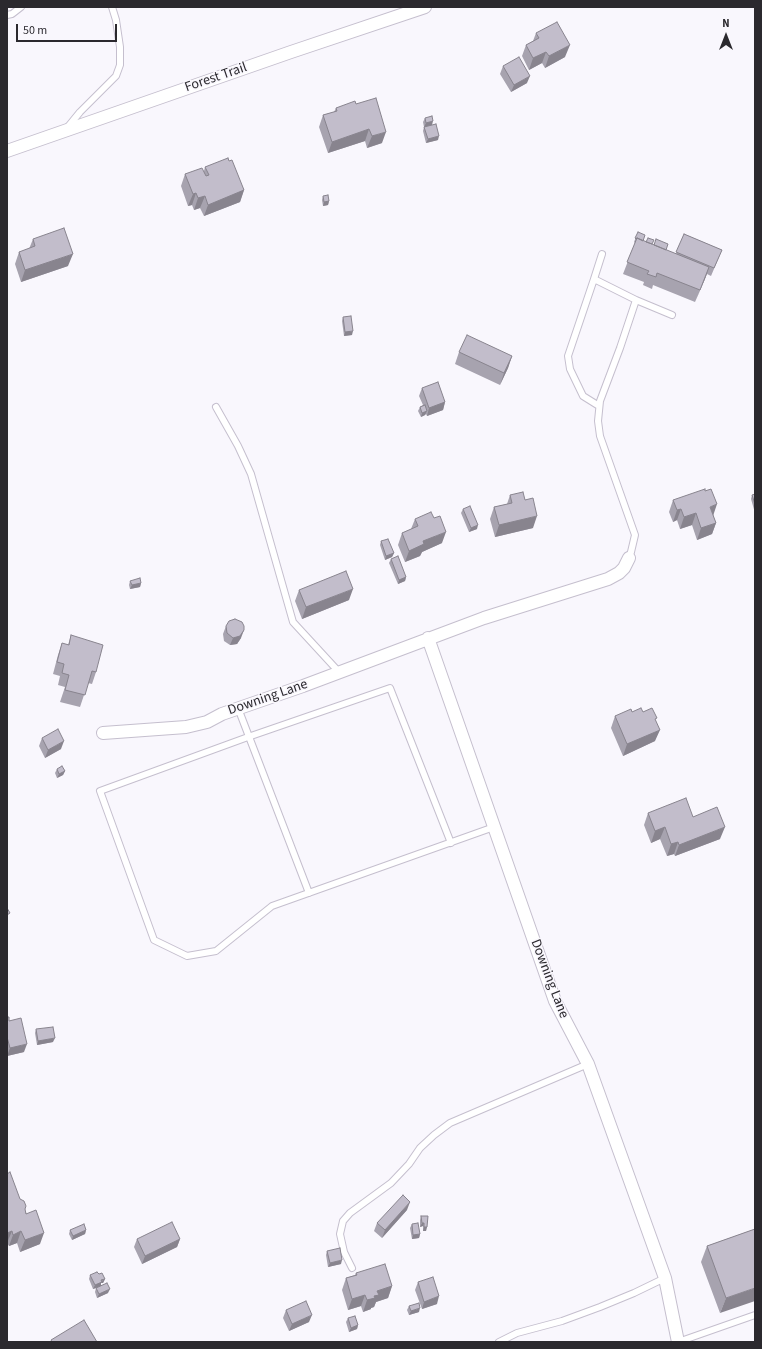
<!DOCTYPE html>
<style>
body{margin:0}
#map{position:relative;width:762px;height:1349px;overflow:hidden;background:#f9f7fd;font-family:"Source Sans 3",sans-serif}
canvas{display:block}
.frame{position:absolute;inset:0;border:8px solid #2b292e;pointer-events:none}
.north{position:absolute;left:706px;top:16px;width:40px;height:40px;-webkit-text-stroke:3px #f9f7fd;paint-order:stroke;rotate:0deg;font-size:11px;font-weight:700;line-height:16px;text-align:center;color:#2b292e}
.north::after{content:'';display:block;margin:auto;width:14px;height:18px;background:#2b292e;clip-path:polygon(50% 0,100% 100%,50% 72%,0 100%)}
.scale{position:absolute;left:16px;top:24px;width:101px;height:18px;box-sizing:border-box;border:2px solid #2b292e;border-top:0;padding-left:5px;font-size:12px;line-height:14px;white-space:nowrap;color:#2b292e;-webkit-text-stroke:3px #f9f7fd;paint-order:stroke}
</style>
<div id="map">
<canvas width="762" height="1349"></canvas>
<div class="frame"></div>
<div class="north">N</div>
<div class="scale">50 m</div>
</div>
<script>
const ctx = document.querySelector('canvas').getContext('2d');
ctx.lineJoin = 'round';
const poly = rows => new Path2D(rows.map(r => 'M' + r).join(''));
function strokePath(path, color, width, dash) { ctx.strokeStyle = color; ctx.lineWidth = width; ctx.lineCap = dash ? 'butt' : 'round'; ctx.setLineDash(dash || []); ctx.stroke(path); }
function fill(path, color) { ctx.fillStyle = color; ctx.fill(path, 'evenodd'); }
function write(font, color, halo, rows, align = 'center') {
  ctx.font = font + ' "Source Sans 3",sans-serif'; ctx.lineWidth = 3; ctx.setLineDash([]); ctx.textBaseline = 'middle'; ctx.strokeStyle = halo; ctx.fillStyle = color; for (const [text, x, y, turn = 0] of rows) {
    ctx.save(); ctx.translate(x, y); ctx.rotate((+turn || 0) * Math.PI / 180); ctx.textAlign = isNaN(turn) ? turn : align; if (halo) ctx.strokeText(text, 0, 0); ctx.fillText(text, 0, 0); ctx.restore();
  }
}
const lane = poly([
 [7,15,12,14,21,7],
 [67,128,80,112,116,76,120,65,120,47,116,20,112,7],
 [594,279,602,254],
 [636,300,672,315],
 [599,406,583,396,570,369,568,356,594,279,636,300,620,348,600,401,598,421,600,436,635,535,631,552,629,558],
 [216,407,238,446,251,474,293,622,339,672],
 [238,708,309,893],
 [451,843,390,688,248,737,100,791,154,940,187,956,216,951,272,906,494,827],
 [352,1268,344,1252,340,1234,343,1221,350,1213,391,1183,409,1164,420,1148,434,1135,450,1123,588,1064],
 [499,1342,517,1333,562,1321,600,1307,634,1293,665,1278],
 [678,1342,755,1315]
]);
const street = poly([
 [7,151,291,52,425,7],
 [428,638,555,1001,588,1064,665,1278,678,1342],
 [103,733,186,727,207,722,222,714,303,686,484,618,608,579,619,573,624,568,629,558]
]);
const wall = poly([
 [536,33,565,57,545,68,542,63,529,70,522,56,526,45,533,41],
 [503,66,527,83,511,92,500,74],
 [356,104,382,143,367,148,365,141,328,153,319,127,323,115,334,112,336,108],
 [425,118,432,125,438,140,426,143,423,131,424,127,423,122],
 [229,161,244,190,240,202,204,216,200,208,194,210,192,205,188,206,181,186,185,174,204,171,205,167],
 [323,196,329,201,328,205,323,206,322,200],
 [638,232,643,241,676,254,684,234,722,250,711,276,707,274,695,302,653,285,652,289,643,285,644,282,623,274,635,243,634,242],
 [33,239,68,266,21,282,15,264,19,252,29,249],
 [343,317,352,335,344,336,342,321],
 [459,352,512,356,508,368,500,385,455,364],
 [422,388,445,402,443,410,427,416,426,414,425,415,421,417,418,411,420,407,423,405,419,396],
 [755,494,755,513,751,499,752,495],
 [510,495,525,500,533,528,495,537,490,519,494,507,507,504],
 [673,500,713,515,716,523,712,534,697,540,692,525,680,529,677,520,673,522,669,512],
 [463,509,477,529,469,532,461,513],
 [415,519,442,543,422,552,420,556,405,562,398,545,402,533,411,529],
 [381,541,394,553,392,557,385,560,380,545],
 [391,559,406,577,405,581,398,584,389,563],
 [130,581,141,583,140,587,130,589,129,585],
 [299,590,349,600,302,619,295,601],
 [226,626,241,638,237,644,230,645,224,641,223,634],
 [71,635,96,672,92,684,88,683,80,707,60,702,65,687,58,685,60,676,53,674,58,655,62,643,68,645],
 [632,712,643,712,656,721,655,741,623,756,611,728,615,716],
 [42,738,61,749,45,758,39,746],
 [57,769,65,771,63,775,57,778,55,773],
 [648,813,693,817,720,839,675,856,674,854,667,856,660,839,651,843,644,825],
 [7,1017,9,1021,24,1052,7,1056],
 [36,1029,53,1042,37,1045,35,1033],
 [20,1199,40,1244,20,1252,17,1243,9,1246,7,1243],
 [407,1210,382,1238,374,1231,377,1223],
 [421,1216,428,1216,426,1231,423,1231,423,1226,420,1227,420,1220],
 [412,1224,420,1234,419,1238,412,1239,410,1228],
 [755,1229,720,1313,701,1262,707,1246],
 [70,1230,86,1230,85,1234,72,1240,69,1234],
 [137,1239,180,1239,177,1247,142,1264,134,1247],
 [327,1251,341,1264,328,1267,326,1255],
 [356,1273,392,1286,388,1298,376,1302,374,1307,371,1308,371,1309,363,1312,361,1306,348,1310,342,1290,346,1278,355,1275],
 [99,1274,105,1279,103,1283,101,1283,101,1286,108,1293,97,1298,95,1292,96,1288,93,1289,89,1279,90,1275],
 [418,1282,437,1304,422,1309,415,1290],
 [409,1306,419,1312,409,1315,407,1310],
 [286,1310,309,1322,289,1331,283,1318],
 [348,1318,358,1325,357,1329,349,1332,346,1322]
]);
const shadedWall = poly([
 [570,45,565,57,545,68,549,56],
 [546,52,542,63,529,70,533,58],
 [530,76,527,83,511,92,514,85],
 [433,121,432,125,424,127,426,123],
 [369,129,365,141,328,153,332,142],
 [386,132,382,143,367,148,372,136],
 [439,136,438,140,426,143,428,139],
 [244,190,240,202,204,216,208,205],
 [196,193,192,205,188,206,193,194],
 [205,196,200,208,194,210,198,198],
 [329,201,328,205,323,206,324,202],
 [73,254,68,266,21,282,25,270],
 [709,267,705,279,695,302,700,290],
 [353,331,352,335,344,336,345,332],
 [512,356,508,368,500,385,504,373],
 [445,402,443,410,427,416,429,408],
 [427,411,425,415,421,417,422,413],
 [717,504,713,516,710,507],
 [681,509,677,520,673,522,677,510],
 [696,513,692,525,680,529,684,517],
 [537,516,533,528,495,537,499,525],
 [716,523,712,534,697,540,701,528],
 [478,525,477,529,469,532,471,528],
 [446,532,442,543,422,552,420,556,405,562,409,551,423,541],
 [394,553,392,557,385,560,386,556],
 [406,577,405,581,398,584,399,580],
 [141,583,140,587,130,589,132,585],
 [353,589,349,600,302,619,306,607],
 [244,630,241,638,237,644,230,645,233,638],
 [660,730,655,741,623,756,627,744],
 [64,741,61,749,45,758,48,750],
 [65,771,63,775,57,778,59,774],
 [665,827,660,839,651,843,655,831],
 [725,827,720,839,675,856,679,845],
 [678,842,674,854,667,856,671,844],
 [55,1038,53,1042,37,1045,38,1041],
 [27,1044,24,1052,7,1056,10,1048],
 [410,1202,407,1210,382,1238,385,1230],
 [422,1223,424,1223,423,1226,420,1227],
 [424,1227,427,1227,426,1231,423,1231],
 [86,1230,85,1234,72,1240,73,1236],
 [12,1231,7,1243,7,1233],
 [21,1231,17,1243,9,1246,13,1235],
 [44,1233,40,1244,20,1252,25,1240],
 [420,1234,419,1238,412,1239,413,1235],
 [180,1239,177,1247,142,1264,145,1256],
 [342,1260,341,1264,328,1267,330,1263],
 [105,1279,103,1283,101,1283,101,1286,93,1289,95,1285],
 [392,1286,388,1298,376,1302,374,1307,371,1308,371,1309,363,1312,367,1300,377,1291],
 [755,1288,755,1301,720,1313,726,1298],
 [110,1289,108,1293,97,1298,99,1294],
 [365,1295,361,1306,348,1310,352,1299],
 [439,1296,437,1304,422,1309,424,1302],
 [420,1308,419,1312,409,1315,411,1311],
 [312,1315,309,1322,289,1331,292,1324],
 [358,1325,357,1329,349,1332,351,1328]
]);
const building = poly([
 [557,22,570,45,549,56,546,52,533,58,526,45,539,38,536,33,557,22],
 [519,57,530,76,514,85,503,66,519,57],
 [376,98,386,132,372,136,369,129,332,142,323,115,337,111,336,108,355,101,356,104,376,98],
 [432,116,433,121,426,123,425,118,432,116],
 [436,124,439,136,428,139,424,127,436,124],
 [228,158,229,161,232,160,244,190,208,205,205,196,198,198,196,193,193,194,185,174,202,168,206,176,209,175,205,167,228,158],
 [328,195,329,201,324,202,323,196,328,195],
 [64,228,73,254,25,270,19,252,35,246,33,239,64,228],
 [638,232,645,235,643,241,637,238,636,239,635,238,638,232],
 [684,234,722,250,714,268,676,252,684,234],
 [637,238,709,267,700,290,657,273,656,277,647,274,649,271,627,262,637,238],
 [648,238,654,240,652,244,646,242,648,238],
 [656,239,668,244,666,250,654,245,656,239],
 [351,316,353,331,345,332,343,317,351,316],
 [467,335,512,356,504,373,459,352,467,335],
 [438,382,445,402,429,408,422,388,438,382],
 [425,405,427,411,422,413,420,407,425,405],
 [705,489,705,491,711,489,717,504,710,507,716,523,701,528,696,513,684,517,681,509,677,510,673,500,705,489],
 [523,492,525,500,533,498,537,516,499,525,494,507,512,503,510,495,523,492],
 [755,494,755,504,752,495,755,494],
 [470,506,478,525,471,528,463,509,470,506],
 [431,512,434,518,440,516,446,532,423,541,424,544,409,551,402,533,418,526,415,519,431,512],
 [388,539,394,553,386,556,381,541,388,539],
 [398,556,406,577,399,580,391,559,398,556],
 [346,571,353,589,306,607,299,590,346,571],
 [140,578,141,583,132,585,130,581,140,578],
 [235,619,242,622,244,626,244,630,240,636,233,638,227,633,226,626,229,621,235,619],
 [71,635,103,645,96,672,92,671,85,695,65,690,69,675,62,673,64,664,57,662,62,643,69,645,71,635],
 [641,708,643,712,652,708,657,718,655,719,660,730,627,744,615,716,631,709,632,712,641,708],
 [58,729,64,741,48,750,42,738,58,729],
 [62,766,65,771,59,774,57,769,62,766],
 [686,798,693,817,717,807,725,827,679,845,678,842,671,844,665,827,655,831,648,813,686,798],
 [7,908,10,913,7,915,7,908],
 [7,1017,9,1017,9,1021,21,1018,27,1044,10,1048,7,1037,7,1017],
 [53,1027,55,1038,38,1041,36,1029,53,1027],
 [10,1172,20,1199,24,1201,26,1206,25,1209,26,1214,36,1210,44,1233,25,1240,21,1231,13,1235,12,1231,7,1233,7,1174,10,1172],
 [403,1195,410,1202,385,1230,377,1223,403,1195],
 [421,1216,428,1216,427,1227,424,1227,424,1223,422,1223,421,1216],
 [172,1222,180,1239,145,1256,137,1239,172,1222],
 [418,1223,420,1234,413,1235,412,1224,418,1223],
 [84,1224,86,1230,73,1236,70,1230,84,1224],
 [755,1229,755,1288,726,1298,707,1246,755,1229],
 [340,1248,342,1260,330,1263,327,1251,340,1248],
 [385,1264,392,1286,377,1291,379,1295,374,1296,375,1298,367,1300,365,1295,352,1299,346,1278,357,1275,356,1273,385,1264],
 [97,1272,99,1274,102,1273,105,1279,101,1280,102,1282,95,1285,90,1275,97,1272],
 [433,1277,439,1296,424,1302,418,1282,433,1277],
 [107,1283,110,1289,99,1294,96,1288,107,1283],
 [306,1301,312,1315,292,1324,286,1310,306,1301],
 [419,1303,420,1308,411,1311,409,1306,419,1303],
 [355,1316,358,1325,351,1328,348,1318,355,1316],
 [84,1320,97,1342,52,1342,51,1340,84,1320]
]);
const streetNames = [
 ["Forest Trail",216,78,-19],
 ["Downing Lane",268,698,-19],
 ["Downing Lane",549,979,69]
];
strokePath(lane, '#c5bfce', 8);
strokePath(street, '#c5bfce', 14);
strokePath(lane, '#fff', 6);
strokePath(street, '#fff', 12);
fill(wall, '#a7a3af');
fill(shadedWall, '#88848e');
fill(building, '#c2bdcb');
strokePath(building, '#88848e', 1);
write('14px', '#2b292e', '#f9f7fd', streetNames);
</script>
